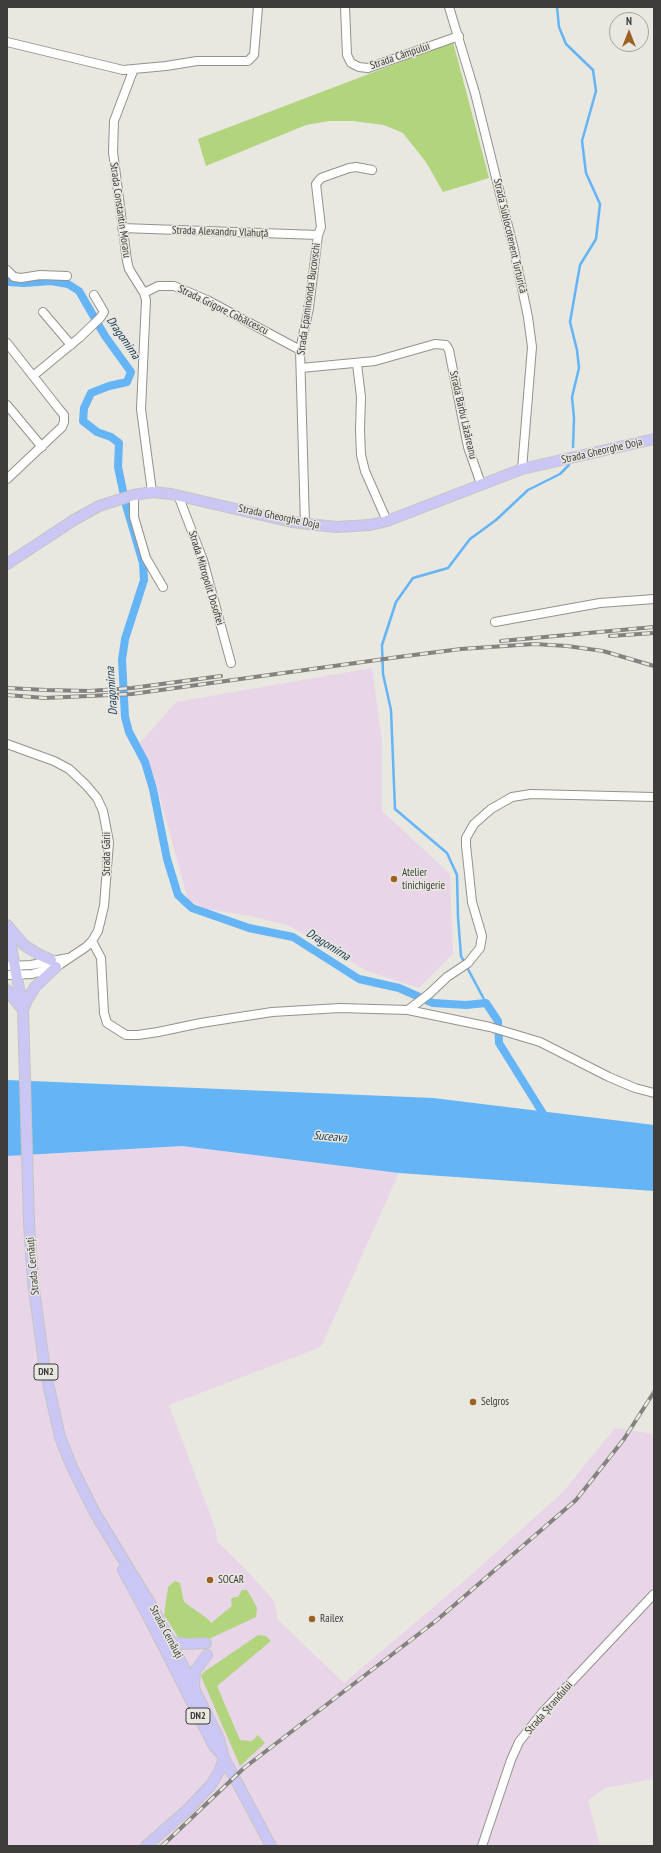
<!DOCTYPE html>
<meta charset="utf-8">
<style>
body{margin:0}
#map{position:relative;width:661px;height:1853px;overflow:hidden;background:#e8e7e0;font-family:"PT Sans Narrow",sans-serif}
canvas{display:block}
.frame{position:absolute;inset:0;border:8px solid #3d3c3a;pointer-events:none}
.north{position:absolute;left:609px;top:12px;width:40px;height:40px;box-sizing:border-box;background:#e8e7e0;border:1px solid #a4a39e;border-radius:50%;rotate:0deg;font-size:11px;font-weight:700;line-height:16px;text-align:center;color:#3d3c3a}
.north::after{content:'';display:block;margin:auto;width:14px;height:18px;background:#9c6122;clip-path:polygon(50% 0,100% 100%,50% 72%,0 100%)}
</style>
<div id="map">
<canvas width="661" height="1853"></canvas>
<div class="frame"></div>
<div class="north">N</div>
</div>
<script>
const ctx = document.querySelector('canvas').getContext('2d');
ctx.lineJoin = 'round';
function fill(path, color) { ctx.fillStyle = color; ctx.fill(path, 'evenodd'); }
const poly = rows => new Path2D(rows.map(r => 'M' + r).join(''));
function strokePath(path, color, width, dash) { ctx.strokeStyle = color; ctx.lineWidth = width; ctx.lineCap = dash ? 'butt' : 'round'; ctx.setLineDash(dash || []); ctx.stroke(path); }
function write(font, color, halo, rows, align = 'center') {
  ctx.font = font + ' "PT Sans Narrow",sans-serif'; ctx.lineWidth = 3; ctx.setLineDash([]); ctx.textBaseline = 'middle'; ctx.strokeStyle = halo; ctx.fillStyle = color; for (const [text, x, y, turn = 0] of rows) {
    ctx.save(); ctx.translate(x, y); ctx.rotate((+turn || 0) * Math.PI / 180); ctx.textAlign = isNaN(turn) ? turn : align; if (halo) ctx.strokeText(text, 0, 0); ctx.fillText(text, 0, 0); ctx.restore();
  }
}
const industrial = poly([
 [372,668,382,741,382,811,450,874,453,954,419,988,367,971,290,926,250,916,207,909,188,900,154,776,140,743,176,702],
 [182,1146,399,1173,321,1347,169,1405,216,1530,217,1541,250,1574,274,1601,278,1620,344,1683,462,1583,563,1492,615,1428,654,1434,654,1779,605,1788,588,1800,600,1846,7,1846,7,1156]
]);
const green = poly([
 [453,42,489,178,443,192,426,162,403,133,384,125,353,121,329,121,306,125,206,166,198,139],
 [175,1581,180,1583,184,1602,208,1619,211,1623,232,1606,231,1599,234,1597,238,1597,242,1590,247,1590,253,1600,257,1608,256,1617,209,1639,193,1642,180,1640,164,1615,168,1587],
 [258,1635,266,1636,271,1641,217,1686,240,1740,252,1741,258,1735,265,1743,240,1766,201,1676,204,1672]
]);
const water = poly([
 [7,1080,433,1098,654,1125,654,1191,399,1173,182,1146,7,1156]
]);
const stream = poly([
 [557,7,559,27,566,44,593,70,596,91,582,141,586,173,600,204,596,239,580,265,570,322,577,350,579,368,572,397,574,418,573,447],
 [486,1003,461,956,458,917,457,875,447,853,395,809,391,710,383,674,382,645,396,602,413,578,448,568,470,539,496,520,528,490,560,474,569,465]
]);
const canal = poly([
 [7,279,9,282,24,283,51,281,68,284,79,291,105,336,131,372,127,382,109,386,91,393,84,408,83,421,97,432,111,437,119,443,118,467,126,505,143,563,144,580,125,639,122,660,125,717,129,732,145,762,153,789,167,859,178,895,192,908,249,928,293,937,359,979,399,988,433,1003,466,1005,486,1003,498,1021,499,1043,547,1120]
]);
const minor = poly([
 [345,7,347,55,351,63,359,67,368,68,459,36],
 [449,7,475,93,514,250,528,317,532,347,522,469],
 [7,42,123,70,166,66,197,61,248,61,254,55,258,7],
 [133,71,114,121,113,152,127,261,129,269,144,293,146,300,141,409,152,492],
 [122,228,318,235],
 [7,270,14,277,21,278,40,275,67,276],
 [144,293,158,286,174,286,207,300,300,350],
 [43,312,71,345],
 [7,343,59,409,64,415,64,422,62,427,7,479],
 [357,364,361,397,360,430,361,455,365,471,387,521],
 [301,368,375,361,435,344,446,345,449,350,468,447,481,484],
 [33,376,79,338,100,318,104,312,94,295],
 [7,405,42,447],
 [134,495,134,517,146,558,163,587],
 [178,495,203,560,231,663],
 [305,524,300,350,309,308,318,235,321,227,316,184,321,178,349,168,356,167,372,170],
 [495,622,600,603,654,599],
 [7,744,54,761,69,769,86,785,97,798,103,811,109,842,104,906,98,931,92,941,86,947,56,967,32,974,7,975],
 [92,941,101,958,104,1013,107,1023,126,1035,138,1035,158,1032,201,1023,272,1012,340,1008,408,1010,490,1027,540,1042,609,1077,635,1088,654,1093],
 [7,966,31,965,68,958],
 [408,1010,429,994,447,977,468,963,480,948,482,936,472,902,466,845,466,838,474,824,491,809,512,797,531,794,654,797],
 [482,1846,511,1760,519,1742,542,1713,654,1594]
]);
const major = poly([
 [7,564,74,520,99,506,134,495,152,492,171,494,292,522,317,525,336,527,370,525,387,521,522,469,654,439],
 [7,925,23,1010,29,1223,33,1282,45,1370,60,1437,71,1465,95,1513,153,1608,178,1656,219,1739,224,1758,271,1846],
 [8,926,24,945,38,954,51,960],
 [7,990,23,1010],
 [23,1010,27,1000,35,987,56,967],
 [123,1570,149,1618,214,1746,222,1755],
 [170,1642,188,1644,206,1643],
 [194,1686,195,1671,207,1655],
 [146,1846,187,1810,211,1785,220,1770,224,1758]
]);
const rail = poly([
 [610,636,654,633],
 [501,641,654,627],
 [7,688,46,690,89,691,132,688,221,676],
 [7,695,45,698,132,694,406,656,461,649,534,644,567,646,603,651,654,666],
 [162,1846,244,1768,437,1620,576,1500,624,1439,654,1392]
]);
const markers = [
 [394,879,4,"#9c6122"],
 [473,1402,4,"#9c6122"],
 [210,1580,4,"#9c6122"],
 [312,1619,4,"#9c6122"]
];
const shields = [
 [46,1372,24],
 [198,1716,24]
];
const shieldNames = [
 ["DN2",46,1372],
 ["DN2",198,1716]
];
const streetNames = [
 ["Strada Câmpului",400,56,-19],
 ["Strada Constantin Moraru",120,210,82],
 ["Strada Alexandru Vlahuță",220,232,2],
 ["Strada Sublocotenent Turturică",510,236,77],
 ["Strada Epaminonda Bucovschi",309,299,-82],
 ["Strada Grigore Cobălcescu",223,310,26],
 ["Strada Barbu Lăzăreanu",463,415,77],
 ["Strada Gheorghe Doja",602,451,-13],
 ["Strada Gheorghe Doja",279,517,12],
 ["Strada Mitropolit Dosoftei",206,578,73],
 ["Strada Gării",107,854,-90],
 ["Strada Cernăuți",33,1266,-95],
 ["Strada Cernăuți",166,1632,62],
 ["Strada Ștrandului",549,1708,-49]
];
const poiNames = [
 ["Atelier",402,873],
 ["tinichigerie",402,886],
 ["Selgros",481,1402],
 ["SOCAR",218,1580],
 ["Railex",320,1619]
];
const waterNames = [
 ["Dragomirna",123,338,55],
 ["Dragomirna",112,691,-94],
 ["Dragomirna",328,945,32],
 ["Suceava",330,1137,5]
];
fill(industrial, '#e8d6e8');
fill(green, '#b1d47c');
fill(water, '#64b4f6');
strokePath(stream, '#64b4f6', 2.5);
strokePath(canal, '#64b4f6', 8);
strokePath(minor, '#93928b', 10);
strokePath(major, '#c5c4c4', 12);
strokePath(minor, '#fff', 8);
strokePath(major, '#cbc7f4', 10);
strokePath(rail, '#83827e', 4);
strokePath(rail, '#e8e7e0', 2.5, [8]);
for (const [x, y, r, color] of markers) { const dot = new Path2D(); dot.arc(x, y, r, 0, 2 * Math.PI); ctx.fillStyle = color; ctx.fill(dot); strokePath(dot, '#e8e7e0', 1.5); }
for (const [x, y, w] of shields) { const box = new Path2D(); box.roundRect(x - w / 2, y - 8, w, 16, 3); ctx.fillStyle = '#e8e7e0'; ctx.fill(box); strokePath(box, '#3d3c3a', 1); }
write('bold 10px', '#3d3c3a', null, shieldNames);
write('11px', '#3d3c3a', '#e8e7e0', streetNames);
write('11px', '#3d3c3a', '#e8e7e0', poiNames, 'left');
write('italic 12px', '#153651', '#e8e7e0', waterNames);
</script>
